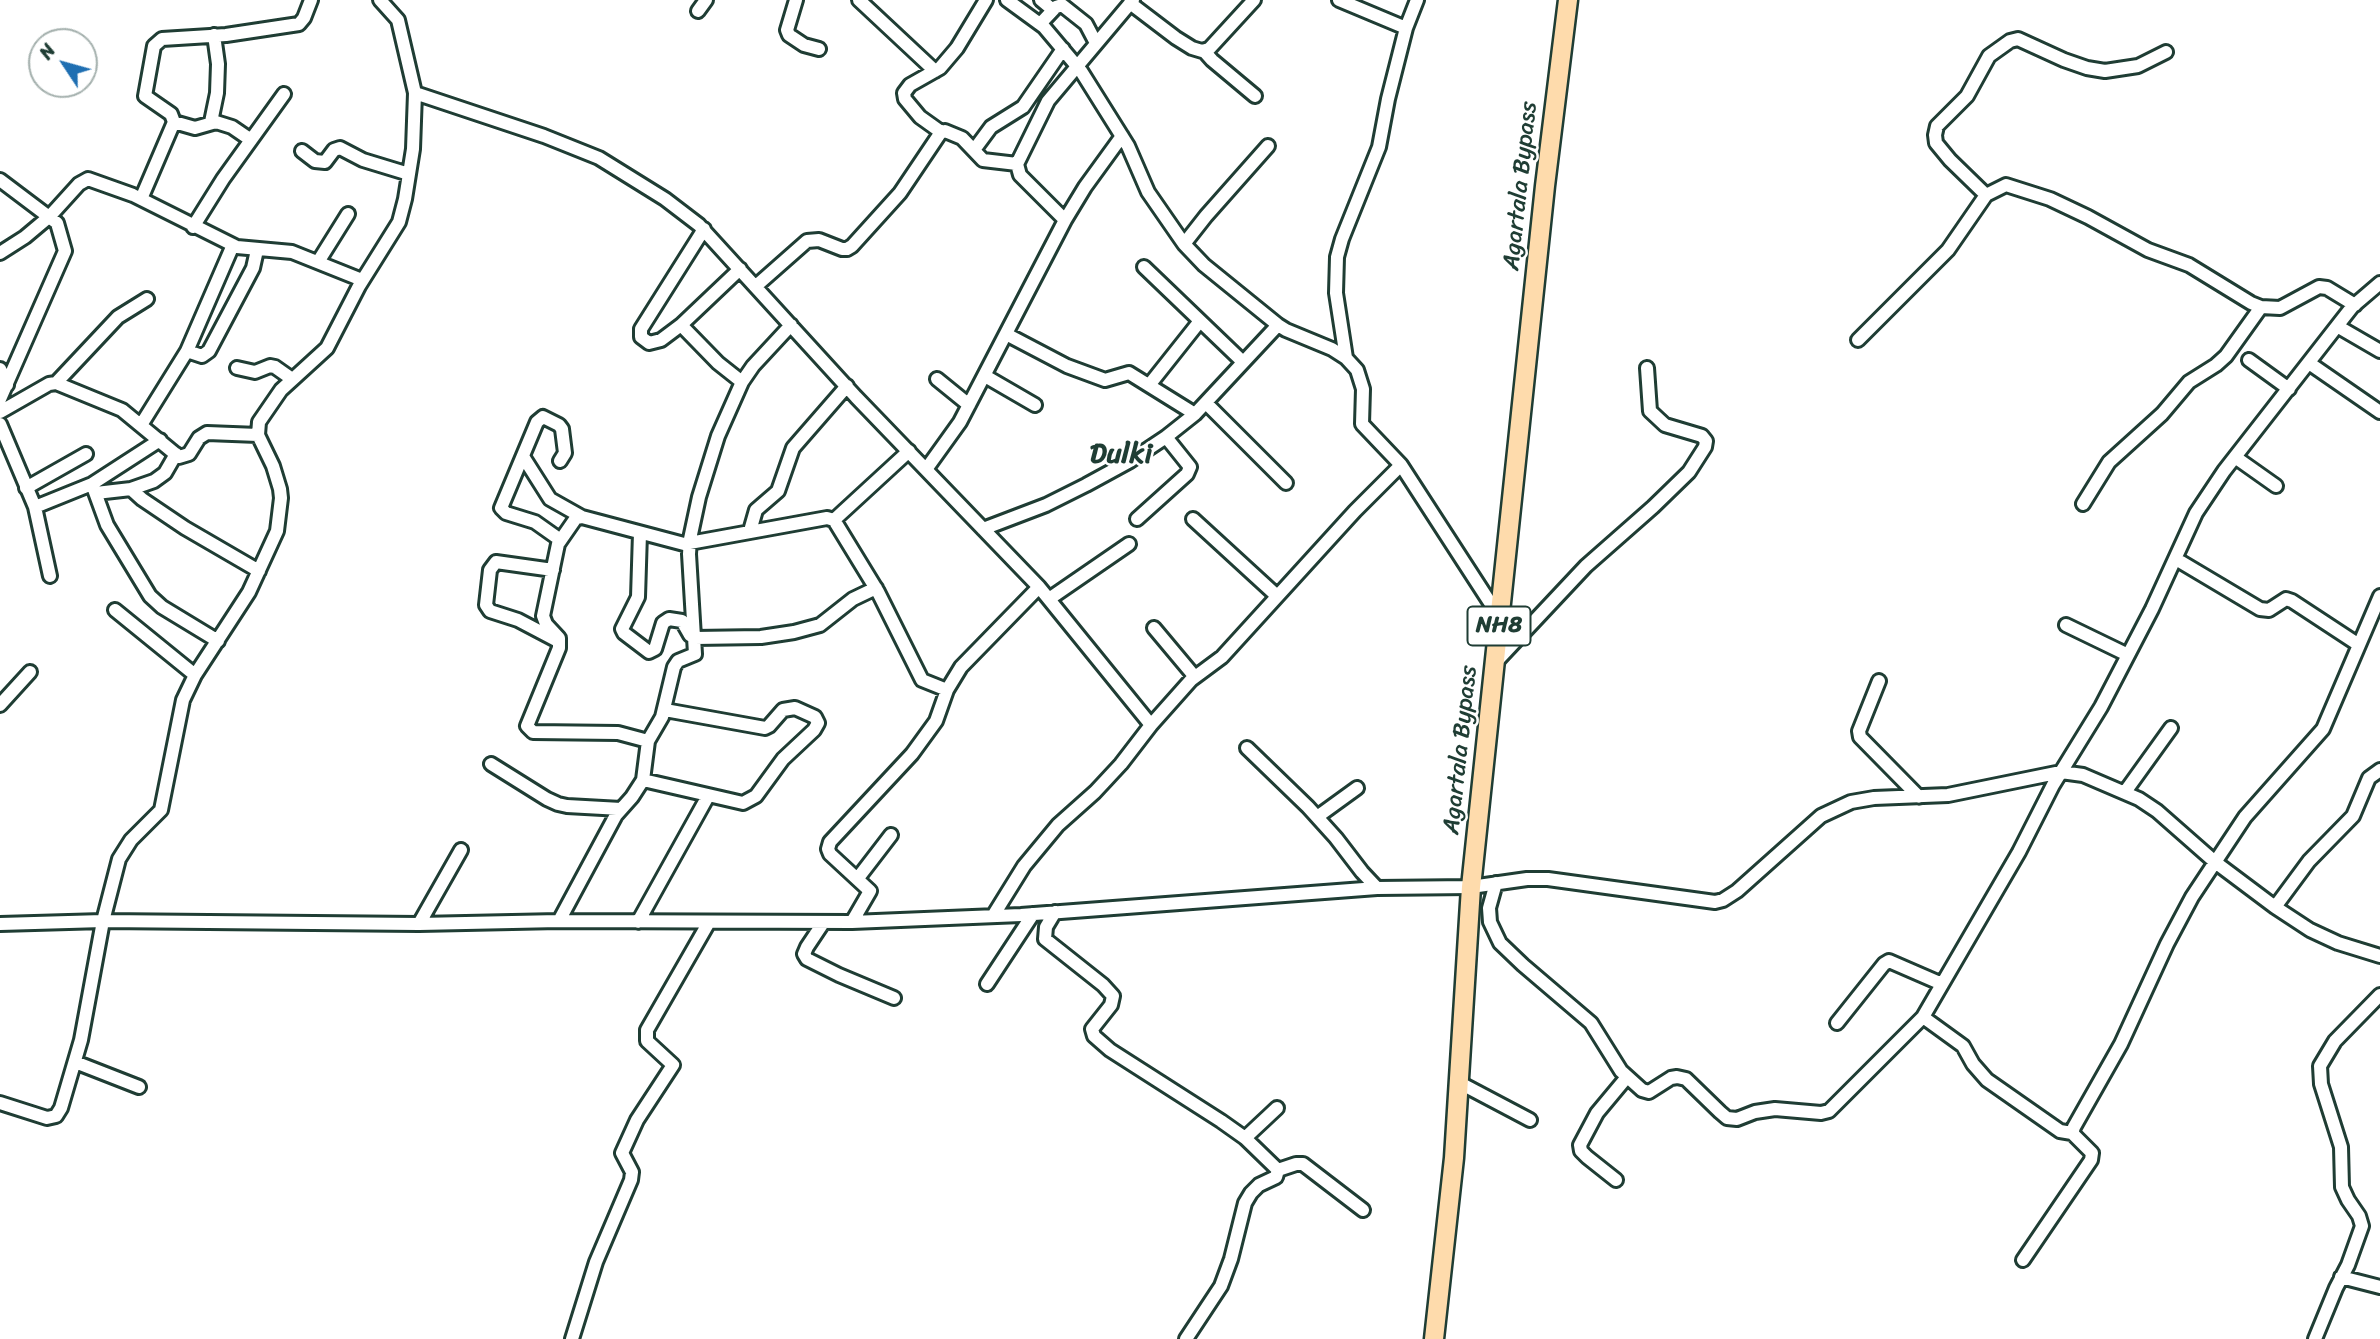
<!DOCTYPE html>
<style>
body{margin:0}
#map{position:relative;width:2380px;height:1339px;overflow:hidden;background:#fff;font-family:Sriracha,sans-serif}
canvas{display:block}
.north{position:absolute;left:28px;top:28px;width:70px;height:70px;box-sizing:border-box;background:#fff;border:2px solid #a5b1ae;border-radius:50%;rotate:306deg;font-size:19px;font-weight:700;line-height:28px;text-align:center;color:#1f3d34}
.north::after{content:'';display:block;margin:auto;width:24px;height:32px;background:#1f6fb2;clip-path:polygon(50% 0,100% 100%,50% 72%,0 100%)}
</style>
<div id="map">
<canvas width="2380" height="1339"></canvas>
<div class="north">N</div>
</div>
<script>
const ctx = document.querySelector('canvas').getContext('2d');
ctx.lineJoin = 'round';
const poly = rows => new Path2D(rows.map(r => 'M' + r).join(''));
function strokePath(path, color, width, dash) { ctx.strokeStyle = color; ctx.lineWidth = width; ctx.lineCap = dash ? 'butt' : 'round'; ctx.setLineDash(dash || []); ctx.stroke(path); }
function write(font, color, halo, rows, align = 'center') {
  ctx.font = font + ' Sriracha,sans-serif'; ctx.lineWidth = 5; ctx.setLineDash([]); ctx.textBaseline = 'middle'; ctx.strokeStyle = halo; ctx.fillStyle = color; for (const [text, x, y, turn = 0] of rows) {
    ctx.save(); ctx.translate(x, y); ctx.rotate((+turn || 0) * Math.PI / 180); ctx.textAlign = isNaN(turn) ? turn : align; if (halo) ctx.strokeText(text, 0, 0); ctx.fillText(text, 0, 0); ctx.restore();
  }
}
const minor = poly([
 [796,0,787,30,789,35,804,45,819,49],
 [859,0,935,71],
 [1007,0,1044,27,1081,71,1128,146,1148,192,1184,244,1204,265,1278,325,1286,330,1332,349,1346,358,1357,370,1363,389,1362,424,1401,465,1500,618],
 [1041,0,1053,10],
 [1339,0,1406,28],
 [1130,3,1176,38,1192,48,1202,51,1209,49,1254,0],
 [698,11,706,0],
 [1040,24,1056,7,1062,5,1086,24,1096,43],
 [1204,51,1212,60,1255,96],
 [415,93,544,136,599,158,665,199,699,225,856,397,1039,587,1151,725],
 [174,122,195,128,216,122,232,127,251,140],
 [211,122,217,93,218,64,214,35],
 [941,132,920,117,905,99,904,93,910,85,940,68,957,48,986,0],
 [974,150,991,127,1023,107,1063,49],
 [302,151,315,161,325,162,334,150,340,148,363,160,409,174],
 [0,180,57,223,65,251,0,399],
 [1986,195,1950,160,1936,143,1935,135,1937,126,1967,96,1989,56,2010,41,2018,39,2064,60,2087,68,2105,71,2138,66,2166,52],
 [141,199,174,122,171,114,145,96,154,46,162,39,226,35,299,24,304,18,311,0],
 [1065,220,1020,175,1017,164,1048,101,1133,0],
 [193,227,223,179,284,94],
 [704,229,641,329,641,337,649,343,661,340,681,325,740,269],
 [1184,244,1206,216,1268,146],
 [0,253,25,237,50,216,79,184,88,179,133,195,237,247,292,252,362,280],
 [318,262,348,214],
 [1144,267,1243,362],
 [756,286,807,241,819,240,842,249,847,249,852,246,900,193,941,132,945,131,962,138,983,160,1017,164],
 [681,325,718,363,742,382],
 [2337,326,2380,351],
 [1006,334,1067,366,1105,380,1129,373,1195,414],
 [1858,340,1948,250,1986,195,2006,185,2050,199,2088,217,2148,250,2189,265,2251,303,2261,307,2280,308,2319,287,2327,288,2355,305],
 [187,351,202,356,209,351,253,268,257,250],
 [1346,358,1336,293,1337,257,1342,239,1379,147,1388,99,1406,28,1417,0],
 [2249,360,2289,389],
 [2309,363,2380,412],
 [237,368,255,372,270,366,275,367,292,379],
 [0,369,7,385],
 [985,376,1035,405],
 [937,379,969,405],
 [56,383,118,317,147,299],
 [1150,384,1200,321],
 [1206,403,1286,483],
 [0,412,49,384,56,383,122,410,179,457,189,454,199,438,207,433,258,435],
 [0,424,35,507,50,576],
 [141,425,187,351,233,245],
 [2235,457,2276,486],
 [524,458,550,499,582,517],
 [927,468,960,422,1065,220,1085,187,1122,136],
 [92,484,107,525,150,596,162,607,218,641],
 [26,488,86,454],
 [131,489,142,499,185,528,259,571],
 [96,493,131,489,154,481,165,473,176,454],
 [2083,504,2109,462,2162,414,2189,382,2216,365,2226,356,2261,307],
 [35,507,92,484,160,440],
 [1137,519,1187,474,1190,467,1166,437],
 [1193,519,1277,596],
 [834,520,909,451],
 [983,529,1046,505,1086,485,1130,461,1166,437,1195,414,1278,325],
 [750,531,756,510,778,491,793,448,847,386],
 [640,533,638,597,622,629,624,633,649,652,655,649,663,623,669,619,682,621,690,635,695,638,761,637,794,632,820,625,853,599,876,588],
 [559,539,535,522,506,513,501,508,537,422,543,417,559,425,562,429,565,453,560,461],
 [2176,559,2260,609,2269,610,2286,599,2292,601,2359,645],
 [553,570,496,562,490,570,486,605,490,611,518,620,556,640],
 [1049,599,1129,544],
 [115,610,195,675],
 [2066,625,2128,655],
 [1154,628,1195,677],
 [1495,663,1586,566,1653,507,1689,472,1705,447,1706,441,1702,436,1665,425,1650,411,1647,368],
 [1879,681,1859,731,1860,737,1919,797],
 [0,705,30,672],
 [648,741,618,733,533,732,527,726,559,648,559,638,546,624,543,616,558,544,576,518,582,517,684,544,827,518,834,520,878,592,922,680,947,690],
 [1247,748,1308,807,1336,838,1362,872,1377,888],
 [491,764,547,799,558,804,567,806,621,809],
 [643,780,743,803,756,796,783,759,814,730,818,723,815,717,795,708,783,710,769,726,765,728,665,710],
 [2125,792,2171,728],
 [1317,817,1357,788],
 [858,878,891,835],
 [1496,883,1489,908,1490,922,1500,943,1523,965,1591,1023,1621,1071,1642,1090,1649,1092,1671,1078,1677,1077,1686,1079,1720,1112,1727,1118,1737,1119,1755,1112,1775,1109,1821,1113,1829,1111,1923,1017,2019,852,2053,785,2101,707,2152,609,2196,513,2224,471,2341,321,2352,307,2380,283],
 [2275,907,2309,861,2353,816,2369,778,2380,770],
 [1055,912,1046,927,1045,939,1103,985,1113,996,1111,1005,1092,1029,1094,1036,1110,1050,1221,1121,1245,1138,1278,1170,1276,1177,1259,1185,1251,1193,1245,1203,1231,1259,1221,1286,1186,1339],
 [993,916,1024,866,1058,825,1095,792,1121,764,1151,725,1191,680,1222,657,1355,511,1401,465],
 [559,921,616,815,632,797,643,780,648,741,662,717,674,667,678,661,695,654,689,554,690,539,699,497,718,436,742,382,753,366,791,325],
 [638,922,708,796],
 [852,922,870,891,830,854,828,849,830,842,912,754,936,721,947,690,961,667,1039,587],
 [823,923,807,947,804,954,807,959,839,975,894,998],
 [0,924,103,921,419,924,559,921,852,922,1021,915,1377,888,1471,887,1527,879,1548,879,1715,902,1723,900,1737,891,1821,816,1851,802,1874,798,1948,795,2061,772,2083,775,2139,799,2157,811,2215,862,2275,907,2310,930,2338,943,2380,956],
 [419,924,461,850],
 [987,984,1033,914],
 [1923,1017,1963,1046,1973,1064,1987,1080,2060,1131,2072,1133],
 [1837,1023,1884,964,1889,961,1942,984],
 [75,1062,139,1087],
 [1458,1082,1530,1120],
 [0,1103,47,1118,56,1116,61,1108,81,1040,103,921,119,859,131,840,161,810,183,700,195,675,249,592,277,531,281,498,280,489,273,466,258,435,259,422,281,390,327,348,359,286,399,222,405,199,413,149,415,93,398,20,380,0],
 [1245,1138,1277,1108],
 [1278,1170,1296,1164,1303,1164,1363,1210],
 [1616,1180,1587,1157,1581,1151,1580,1145,1597,1113,1627,1077],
 [2023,1260,2091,1160,2092,1153,2072,1133,2074,1127,2121,1044,2167,944,2192,897,2245,817,2323,729,2380,596],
 [2341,1277,2380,1287],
 [572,1339,596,1262,631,1180,632,1172,622,1153,637,1120,673,1065,647,1041,647,1030,709,922],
 [2315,1339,2336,1288,2348,1265,2362,1226,2359,1216,2348,1200,2342,1187,2341,1147,2321,1084,2320,1066,2335,1041,2380,995]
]);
const highway = poly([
 [1434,1339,1454,1158,1471,887,1545,186,1568,0]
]);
const shields = [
 [1499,626,63]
];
const shieldNames = [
 ["NH8",1499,626]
];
const streetNames = [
 ["Agartala Bypass",1521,186,-84],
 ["Agartala Bypass",1461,750,-84]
];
const quarterNames = [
 ["Dulki",1121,455]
];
strokePath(minor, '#1f3d34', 18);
strokePath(highway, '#1f3d34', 23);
strokePath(minor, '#fff', 12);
strokePath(highway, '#fedbac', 18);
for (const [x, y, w] of shields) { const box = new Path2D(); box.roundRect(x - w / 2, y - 19.5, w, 39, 5); ctx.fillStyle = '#fff'; ctx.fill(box); strokePath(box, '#1f3d34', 2); }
write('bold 23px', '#1f3d34', null, shieldNames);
write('24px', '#1f3d34', '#fff', streetNames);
write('bold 28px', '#1f3d34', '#fff', quarterNames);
</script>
